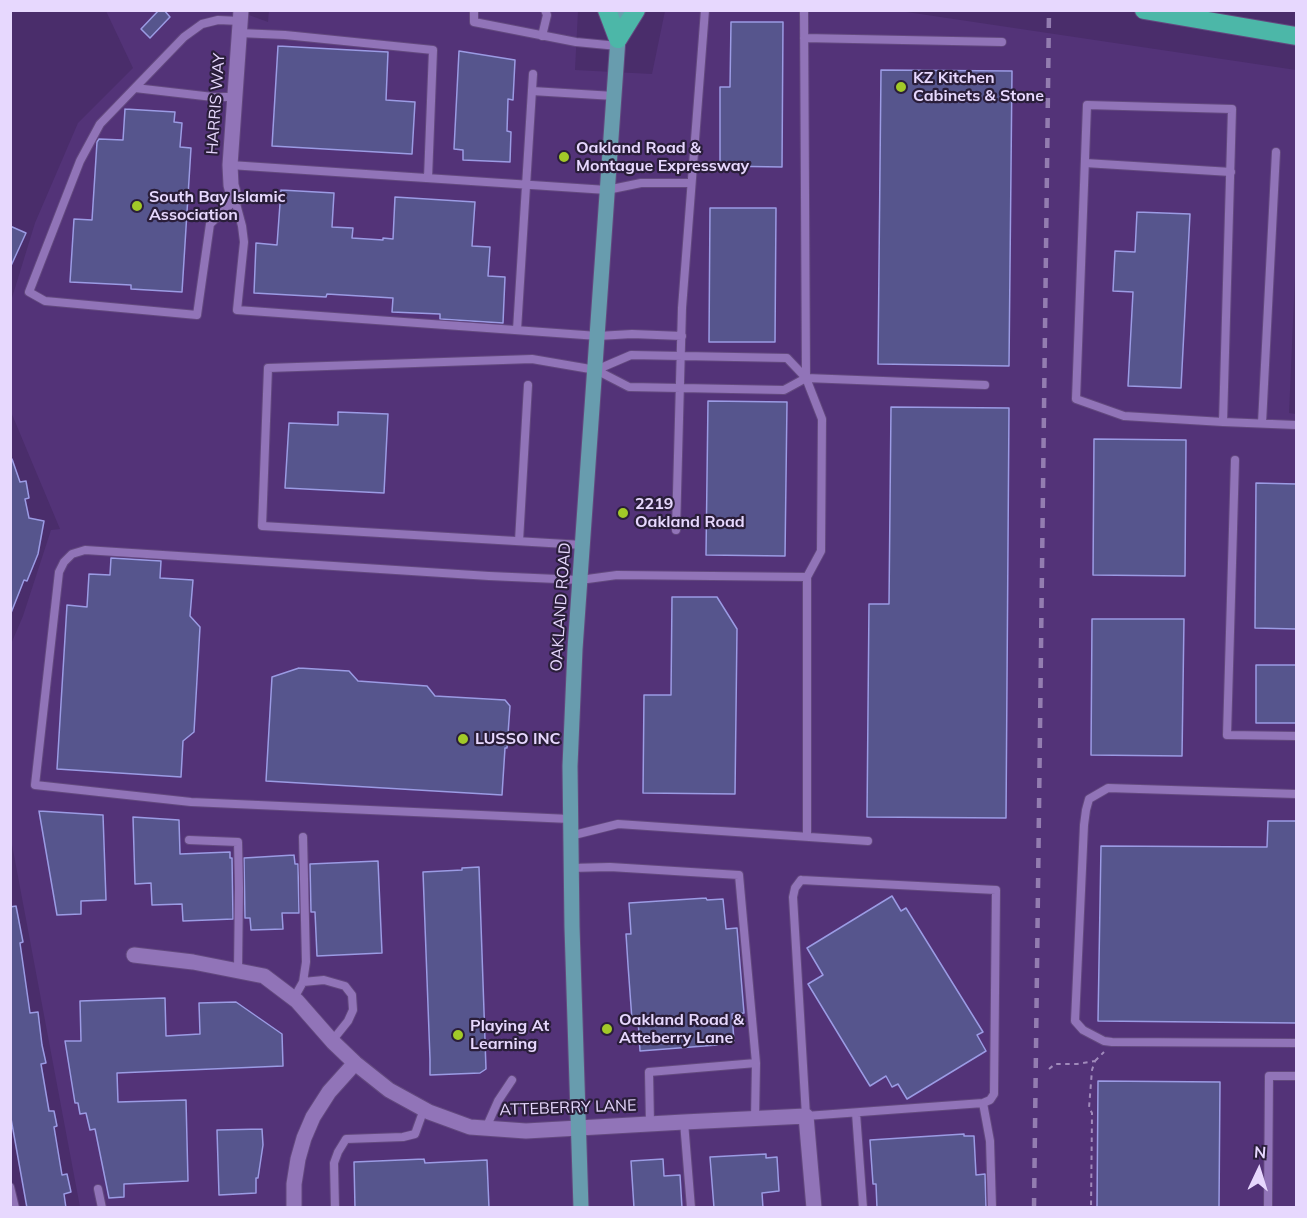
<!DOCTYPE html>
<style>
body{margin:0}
#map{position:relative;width:1307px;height:1218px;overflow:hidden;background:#4a2d6b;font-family:Mulish,sans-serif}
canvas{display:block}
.frame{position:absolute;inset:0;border:12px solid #e7d8fe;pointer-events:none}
.north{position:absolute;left:1229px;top:1140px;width:60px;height:60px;-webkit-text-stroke:4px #2a1e3a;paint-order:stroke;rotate:4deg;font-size:16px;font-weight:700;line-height:24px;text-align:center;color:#e7d8fe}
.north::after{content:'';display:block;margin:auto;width:21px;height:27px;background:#e7d8fe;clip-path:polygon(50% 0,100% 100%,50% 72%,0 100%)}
</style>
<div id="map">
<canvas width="1307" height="1218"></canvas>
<div class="frame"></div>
<div class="north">N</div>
</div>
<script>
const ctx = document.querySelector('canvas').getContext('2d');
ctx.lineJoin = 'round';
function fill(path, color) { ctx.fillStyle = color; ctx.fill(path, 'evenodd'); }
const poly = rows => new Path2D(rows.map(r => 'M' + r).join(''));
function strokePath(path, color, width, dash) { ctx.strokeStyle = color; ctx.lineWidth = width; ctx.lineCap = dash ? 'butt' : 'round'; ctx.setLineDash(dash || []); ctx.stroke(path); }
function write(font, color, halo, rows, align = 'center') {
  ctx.font = font + ' Mulish,sans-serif'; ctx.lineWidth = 4.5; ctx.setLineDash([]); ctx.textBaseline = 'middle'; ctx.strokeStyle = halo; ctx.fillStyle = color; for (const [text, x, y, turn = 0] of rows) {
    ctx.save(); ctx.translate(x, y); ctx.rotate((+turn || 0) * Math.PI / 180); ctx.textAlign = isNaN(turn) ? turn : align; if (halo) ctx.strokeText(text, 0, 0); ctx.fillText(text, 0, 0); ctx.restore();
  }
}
const built = poly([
 [269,10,578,11,575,70,652,74,665,11,900,11,1296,70,1296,254,1289,413,1296,414,1296,1207,80,1207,10,834,11,644,23,616,51,530,60,529,11,412,11,301,35,223,78,123,133,68,106,11,238,11,268,22]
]);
const building = poly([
 [159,10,164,10,170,17,150,38,141,29,159,10],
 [731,22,783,22,782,167,720,166,720,87,730,87,731,22],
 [278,46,388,52,386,100,415,102,412,154,272,146,278,46],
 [459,51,515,60,513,100,508,99,507,131,511,132,510,162,463,160,463,150,454,149,459,51],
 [881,70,1012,71,1009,366,878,364,881,70],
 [125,109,175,112,174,122,182,123,180,147,191,148,182,292,131,289,131,285,70,282,74,219,92,220,97,142,99,139,123,140,125,109],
 [281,190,334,193,332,227,353,228,352,238,383,240,383,238,393,239,395,197,475,202,472,246,490,247,488,276,505,277,503,323,440,319,440,314,392,312,393,298,327,294,326,297,254,293,256,243,277,245,281,190],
 [710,208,776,208,775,342,709,342,710,208],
 [1137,212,1190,214,1181,388,1128,386,1133,292,1113,291,1115,251,1135,252,1137,212],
 [10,226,26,233,10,268,10,226],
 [708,401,787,402,785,556,706,555,708,401],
 [891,407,1009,408,1006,818,867,817,869,604,889,604,891,407],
 [338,412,388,414,384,493,285,488,289,423,338,425,338,412],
 [1094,439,1186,440,1185,576,1093,575,1094,439],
 [10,459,12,459,20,482,26,481,29,498,25,499,29,518,44,521,38,554,27,581,24,580,11,613,10,459],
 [1256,483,1296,484,1296,629,1255,628,1256,483],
 [111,558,161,561,160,578,193,580,190,616,200,627,194,732,183,741,181,777,57,769,67,605,87,607,89,574,110,575,111,558],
 [672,597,717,597,737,629,735,794,643,793,644,695,671,695,672,597],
 [1092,619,1184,619,1182,756,1091,755,1092,619],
 [1256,665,1296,665,1296,723,1256,723,1256,665],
 [299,668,349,671,358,681,427,686,435,696,505,700,510,706,507,748,505,748,502,795,266,781,272,677,299,668],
 [39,811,103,815,106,900,81,901,81,914,57,915,39,811],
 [133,817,179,820,180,854,230,852,230,858,232,858,233,919,183,921,182,904,152,905,151,883,135,884,133,817],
 [1268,821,1296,821,1296,1023,1098,1021,1101,846,1267,847,1268,821],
 [294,855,295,864,298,864,299,913,282,913,283,929,251,930,250,918,245,918,244,858,294,855],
 [378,861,382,953,317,956,315,912,311,912,310,864,378,861],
 [479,867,486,1069,480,1073,430,1075,430,1059,423,872,462,870,462,868,479,867],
 [892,896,901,911,906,908,983,1032,977,1035,986,1051,907,1099,898,1084,892,1087,886,1076,870,1086,808,984,823,975,807,948,892,896],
 [706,898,707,900,723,899,726,929,737,928,744,1013,732,1014,734,1041,717,1042,717,1045,640,1051,638,1019,632,1020,628,965,626,934,631,934,629,903,706,898],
 [16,906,23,942,20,943,30,1013,38,1012,42,1045,46,1063,41,1064,49,1111,54,1111,57,1126,54,1127,62,1175,67,1174,71,1192,64,1194,66,1208,27,1208,10,1113,10,907,16,906],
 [165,998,166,1036,200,1034,199,1003,236,1002,282,1034,283,1066,117,1073,118,1102,186,1100,188,1181,124,1184,124,1197,109,1198,95,1129,90,1130,86,1113,80,1114,78,1103,75,1103,65,1041,81,1041,80,1001,165,998],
 [1098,1081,1220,1082,1219,1208,1097,1208,1098,1081],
 [262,1129,263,1145,258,1178,256,1178,256,1193,219,1195,217,1130,262,1129],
 [964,1134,964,1136,974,1136,976,1175,985,1174,986,1208,877,1208,876,1184,873,1184,870,1140,964,1134],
 [766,1154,766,1158,777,1157,779,1191,762,1193,763,1208,714,1208,710,1157,766,1154],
 [424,1159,425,1163,487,1160,489,1208,355,1208,354,1162,424,1159],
 [663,1159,664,1176,680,1175,682,1208,634,1208,631,1161,663,1159]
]);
const path = poly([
 [1095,1061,1104,1052],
 [1049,1069,1055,1064,1077,1064,1095,1061,1092,1070,1089,1108,1092,1113,1091,1208]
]);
const lane = poly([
 [474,10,474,22,576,42,618,46],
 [804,10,806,378,822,419,821,551,807,577,807,837],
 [240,21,218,20,202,24,184,37,100,124,80,161,29,292,45,301,197,315,210,224,235,200,242,226,244,242,237,310,598,336,632,334,682,336],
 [239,33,285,35,433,50,428,178],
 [542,36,547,15,545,10],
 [804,38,1002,42],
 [135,88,213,97,234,97],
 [532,91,614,96],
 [1085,163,1231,172],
 [230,165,607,190,641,183,691,183],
 [517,330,533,74],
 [596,370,631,355,787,358,806,378],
 [1223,422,1232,109,1087,105,1076,399,1124,416,1223,422,1296,425],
 [1262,423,1276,152],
 [1235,460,1227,735,1296,736],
 [676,530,682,308,705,10],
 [519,541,528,385],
 [583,545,262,526,268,368,532,359,596,370,629,387,784,390,806,378,985,385],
 [1296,794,1108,788,1089,799,1086,810,1084,825,1075,1021,1083,1030,1104,1041,1112,1042,1296,1043],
 [570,819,191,802,35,785,59,572,64,562,72,554,85,550,489,576,580,580,617,575,807,577],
 [570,836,618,824,868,841],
 [189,840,238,842,239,888,238,971],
 [570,868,610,867,739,875,756,1063,755,1119],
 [801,880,996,890,994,1094,990,1100,983,1103,806,1116,793,897,795,888,801,880],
 [303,982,324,980,345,986,352,995,353,1010,348,1021,332,1041],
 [294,998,303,982,306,962,303,837],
 [983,1103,990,1141,992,1208],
 [856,1113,863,1208],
 [684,1122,691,1208],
 [650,1124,649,1072,756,1063],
 [486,1128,498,1101,512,1080],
 [10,1187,15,1208],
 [98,1189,102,1208],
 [335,1208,334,1163,338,1152,346,1139,403,1137,415,1134,424,1109],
 [1268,1208,1269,1076,1296,1076]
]);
const street = poly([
 [235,200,231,185,230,165,241,10],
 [134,955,193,962,264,976,297,1001,333,1042,355,1063,389,1090,429,1112,470,1127,526,1131,684,1122,806,1116,814,1208],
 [294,1208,294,1184,298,1159,304,1138,313,1117,329,1092,355,1063]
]);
const primary = poly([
 [581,1208,572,927,570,766,575,649,620,10]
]);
const highway = poly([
 [607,10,618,39],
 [1144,10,1296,36],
 [618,39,636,10]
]);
const rail = poly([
 [1034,1208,1049,10]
]);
const markers = [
 [901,87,6,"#a2c928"],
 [564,157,6,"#a2c928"],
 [137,206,6,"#a2c928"],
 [623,513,6,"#a2c928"],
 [463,739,6,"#a2c928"],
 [607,1029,6,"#a2c928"],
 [458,1035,6,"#a2c928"]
];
const poiNames = [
 ["KZ Kitchen",913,78],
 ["Cabinets & Stone",913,96],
 ["Oakland Road &",576,148],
 ["Montague Expressway",576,166],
 ["South Bay Islamic",149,197],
 ["Association",149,215],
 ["2219",635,504],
 ["Oakland Road",635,522],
 ["LUSSO INC",475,739],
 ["Oakland Road &",619,1020],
 ["Atteberry Lane",619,1038],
 ["Playing At",470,1026],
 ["Learning",470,1044]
];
const streetNames = [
 ["HARRIS WAY",216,104,-86],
 ["OAKLAND ROAD",561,607,-86],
 ["ATTEBERRY LANE",568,1108,-2]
];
fill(built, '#533378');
fill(building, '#56558d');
strokePath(building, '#9b9be4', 1.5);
strokePath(lane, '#63497f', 10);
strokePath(street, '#63497f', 17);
strokePath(primary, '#63497f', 17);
strokePath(highway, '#63497f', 20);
strokePath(path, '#a08abb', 2, [4.5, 4.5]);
strokePath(lane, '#9174b8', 8);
strokePath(street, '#9174b8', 15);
strokePath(primary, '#689cae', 15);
strokePath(highway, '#4cb7a8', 18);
strokePath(rail, '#937db0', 4.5, [10, 10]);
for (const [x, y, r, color] of markers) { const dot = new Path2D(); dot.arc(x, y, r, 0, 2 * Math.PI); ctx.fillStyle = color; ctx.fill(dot); strokePath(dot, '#2a1e3a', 2); }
write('bold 16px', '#e7d8fe', '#2a1e3a', poiNames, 'left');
write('16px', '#e7d8fe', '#2a1e3a', streetNames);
</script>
